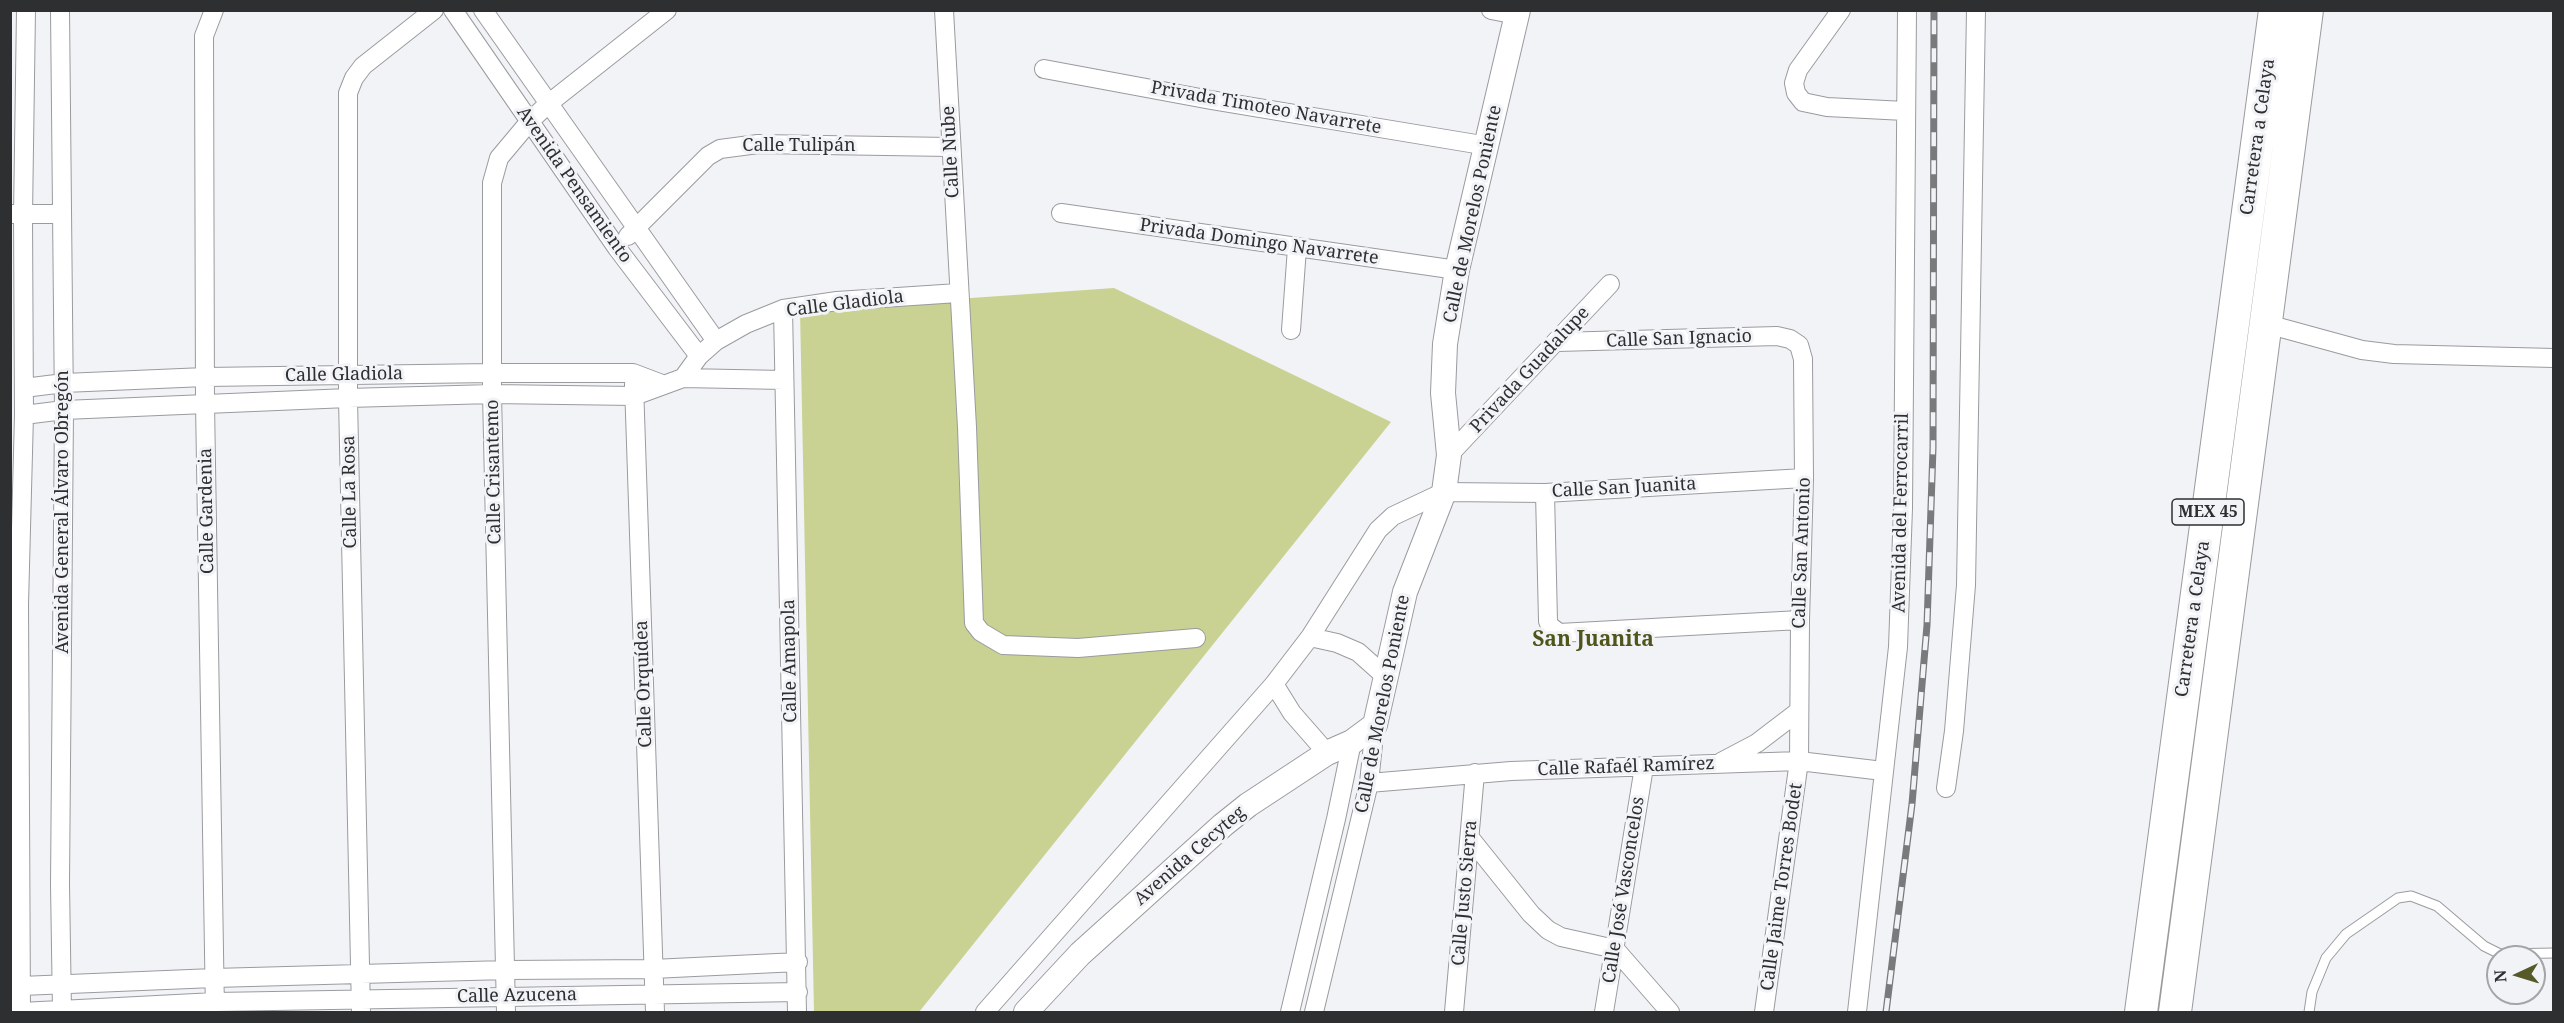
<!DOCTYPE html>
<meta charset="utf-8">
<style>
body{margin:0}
#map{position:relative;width:2564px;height:1023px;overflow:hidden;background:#f2f3f7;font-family:"Noto Serif",serif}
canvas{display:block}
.frame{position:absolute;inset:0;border:12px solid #2e2f30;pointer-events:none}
.north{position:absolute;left:2486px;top:945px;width:60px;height:60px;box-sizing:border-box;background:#f2f3f7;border:2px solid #a4a5a7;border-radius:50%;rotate:266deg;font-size:16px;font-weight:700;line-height:24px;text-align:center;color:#2e2f30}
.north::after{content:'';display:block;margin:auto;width:21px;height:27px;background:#555a28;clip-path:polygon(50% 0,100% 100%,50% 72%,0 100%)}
</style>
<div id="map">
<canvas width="2564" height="1023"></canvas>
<div class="frame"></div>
<div class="north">N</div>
</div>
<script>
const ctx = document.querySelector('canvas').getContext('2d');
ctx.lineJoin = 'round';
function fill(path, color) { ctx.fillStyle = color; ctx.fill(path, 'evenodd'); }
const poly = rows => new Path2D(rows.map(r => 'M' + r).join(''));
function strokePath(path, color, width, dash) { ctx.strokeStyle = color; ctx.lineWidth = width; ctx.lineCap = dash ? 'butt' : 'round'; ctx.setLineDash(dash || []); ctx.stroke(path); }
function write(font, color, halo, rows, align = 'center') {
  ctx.font = font + ' "Noto Serif",serif'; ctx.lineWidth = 6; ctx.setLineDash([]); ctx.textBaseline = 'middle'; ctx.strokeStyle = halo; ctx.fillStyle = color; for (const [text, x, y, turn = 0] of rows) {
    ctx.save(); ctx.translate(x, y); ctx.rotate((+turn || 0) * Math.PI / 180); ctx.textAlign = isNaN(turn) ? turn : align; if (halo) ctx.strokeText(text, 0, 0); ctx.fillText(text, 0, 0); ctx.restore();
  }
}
const green = poly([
 [1114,288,1391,422,919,1012,814,1012,800,310]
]);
const lane = poly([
 [2309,1012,2312,992,2326,958,2346,934,2398,898,2411,896,2437,906,2484,946,2500,954,2554,953]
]);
const street = poly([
 [60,10,64,410,60,884,62,1012],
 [214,10,204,36,205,403,215,1012],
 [453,10,617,248,699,356],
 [483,10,716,341],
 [944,10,967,427,974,623,981,632,1003,645,1078,648,1196,638],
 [1491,10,1517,15],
 [1841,10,1798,70,1794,83,1796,93,1803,102,1827,107,1905,111],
 [1044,69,1211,100,1488,146],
 [1061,213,1457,270],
 [12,214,61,214],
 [628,236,708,156,720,149,758,144,950,147],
 [783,309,797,1012],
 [2267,324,2362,350,2394,354,2554,358],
 [1291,330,1297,248],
 [1557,342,1777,336,1790,339,1799,345,1803,359,1804,478,1800,620,1799,761,1764,1012],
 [683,378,784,380],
 [634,384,655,1012],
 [24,388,64,383,205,377,492,373,633,373,662,384],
 [24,415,64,410,348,398,492,394,634,396,683,378,699,356,716,341,746,324,783,309,837,301,958,293],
 [1449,455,1610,284],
 [1545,493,1548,621,1550,626,1559,633,1800,620],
 [1310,637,1337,643,1358,652,1386,677],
 [1274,684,1292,713,1327,753],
 [1721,762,1757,743,1799,711],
 [1369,783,1511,771,1799,761,1883,771],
 [1946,788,1954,731,1966,585,1976,10],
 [1470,838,1531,914,1548,930,1561,937,1615,949,1670,1012],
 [21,986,214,978,506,970,653,969,798,962],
 [21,1012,19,604,24,415,23,215,26,10],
 [21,1012,215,1002,798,992],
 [361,1012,348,398,348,93,354,78,363,66,434,10],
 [506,1012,492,394,492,183,499,158,530,121,548,104,667,10],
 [985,1012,1274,684,1310,637,1378,530,1393,516,1444,492,1545,493,1804,478],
 [1290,1012,1336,819,1352,742],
 [1314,1012,1369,783,1375,725],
 [1454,1012,1475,773],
 [1604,1012,1644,767],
 [1857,1012,1898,647,1903,508,1907,10]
]);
const secondary = poly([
 [1026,1012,1080,954,1223,825,1248,805,1327,753,1352,742,1375,725,1405,592,1444,492,1449,455,1443,393,1445,344,1457,270,1518,10]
]);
const highway = poly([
 [2141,1012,2275,10],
 [2175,1012,2307,10]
]);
const rail = poly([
 [1886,1012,1912,804,1927,625,1933,448,1934,10]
]);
const shields = [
 [2208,512,72]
];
const shieldNames = [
 ["MEX 45",2208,512]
];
const streetNames = [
 ["Privada Timoteo Navarrete",1266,108,10],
 ["Carretera a Celaya",2258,137,-82],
 ["Calle Tulipán",799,146],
 ["Calle Nube",951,152,-93],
 ["Avenida Pensamiento",574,185,55],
 ["Calle de Morelos Poniente",1473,214,-78],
 ["Privada Domingo Navarrete",1259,242,8],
 ["Calle Gladiola",845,304,-7],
 ["Calle San Ignacio",1679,339,-2],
 ["Privada Guadalupe",1530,370,-47],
 ["Calle Gladiola",344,375,-1],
 ["Calle Crisantemo",494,472,-91],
 ["Calle San Juanita",1624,488,-3],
 ["Calle La Rosa",350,492,-91],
 ["Calle Gardenia",207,511,-91],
 ["Avenida General Álvaro Obregón",63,512,-90],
 ["Avenida del Ferrocarril",1901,513,-89],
 ["Calle San Antonio",1802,553,-88],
 ["Carretera a Celaya",2193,619,-82],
 ["Calle Amapola",790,661,-91],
 ["Calle Orquídea",644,684,-92],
 ["Calle de Morelos Poniente",1383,704,-79],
 ["Calle Rafaél Ramírez",1626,767,-2],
 ["Avenida Cecyteg",1190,856,-41],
 ["Calle Jaime Torres Bodet",1782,887,-82],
 ["Calle José Vasconcelos",1624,890,-81],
 ["Calle Justo Sierra",1465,893,-85],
 ["Calle Azucena",517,996,-1]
];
const quarterNames = [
 ["San Juanita",1593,640]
];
fill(green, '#c9d292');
strokePath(lane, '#9a9b9e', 11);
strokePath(street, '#9a9b9e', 20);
strokePath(secondary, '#9a9b9e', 26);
strokePath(highway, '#9a9b9e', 34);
strokePath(lane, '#fff', 9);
strokePath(street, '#fff', 18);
strokePath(secondary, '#fff', 24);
strokePath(highway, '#fff', 32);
strokePath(rail, '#797a7c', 7);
strokePath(rail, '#f2f3f7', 4.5, [14]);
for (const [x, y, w] of shields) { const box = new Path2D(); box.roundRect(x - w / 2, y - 13, w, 26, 4.5); ctx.fillStyle = '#f2f3f7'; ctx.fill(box); strokePath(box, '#2e2f30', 1.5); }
write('bold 16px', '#2e2f30', null, shieldNames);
write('18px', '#2e2f30', '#f2f3f7', streetNames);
write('bold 21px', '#4f551b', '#f2f3f7', quarterNames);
</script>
